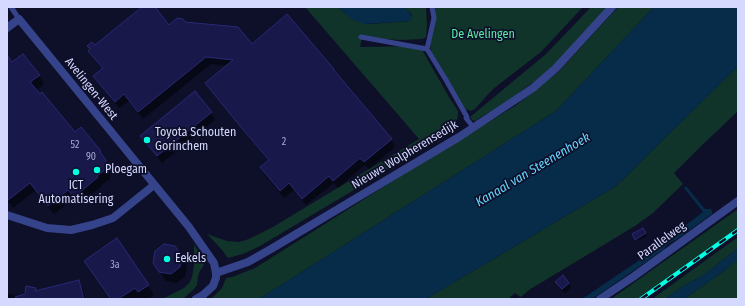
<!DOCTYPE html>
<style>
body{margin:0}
#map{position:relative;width:745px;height:306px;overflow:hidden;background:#0e0f28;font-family:"Fira Sans Condensed",sans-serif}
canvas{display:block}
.frame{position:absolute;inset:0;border:8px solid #d5d9ff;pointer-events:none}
</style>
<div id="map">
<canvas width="745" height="306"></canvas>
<div class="frame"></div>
</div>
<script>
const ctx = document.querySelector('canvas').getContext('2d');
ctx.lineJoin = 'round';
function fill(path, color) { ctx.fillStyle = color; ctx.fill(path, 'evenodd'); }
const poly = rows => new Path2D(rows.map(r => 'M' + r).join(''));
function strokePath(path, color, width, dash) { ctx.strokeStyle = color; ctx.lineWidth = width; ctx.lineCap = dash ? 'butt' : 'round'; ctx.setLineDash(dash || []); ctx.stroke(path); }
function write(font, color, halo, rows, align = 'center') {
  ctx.font = font + ' "Fira Sans Condensed",sans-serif'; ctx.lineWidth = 3.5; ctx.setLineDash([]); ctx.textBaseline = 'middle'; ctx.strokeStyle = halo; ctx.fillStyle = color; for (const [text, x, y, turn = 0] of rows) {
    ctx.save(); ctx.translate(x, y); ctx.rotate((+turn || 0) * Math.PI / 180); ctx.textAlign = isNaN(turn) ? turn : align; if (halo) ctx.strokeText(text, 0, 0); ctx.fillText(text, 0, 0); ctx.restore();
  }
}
const green = poly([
 [305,7,338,7,346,14,369,24,410,21,412,15,404,7,426,7,427,25,426,37,423,39,401,40,362,38,360,47,420,46,449,97,458,111,458,114,457,120,451,129,349,193,260,246,243,254,228,258,222,250,207,234,227,241,239,242,249,239,271,228,419,139],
 [433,7,583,7,541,52,502,82,492,90,475,109,471,111,465,109,432,56,430,44],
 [591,7,609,7,556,63,542,76,510,99,475,121,472,120,470,117,546,54],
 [618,7,654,7,556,111,259,299,211,299,222,288,226,278,232,277,255,268,404,174,515,106,527,97,559,71],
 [738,66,738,111,694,153,674,173,683,184,653,213,635,226,529,290,521,297,515,293,508,299,426,299,616,186],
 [738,209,738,230,686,269,643,299,611,299,673,255],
 [738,237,738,248,704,275,683,286,665,299,652,299],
 [194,244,201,256,204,265,201,269,198,276,197,285,194,289,183,299,162,299,184,288,189,283,192,277,194,266],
 [737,259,738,259,738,299,684,299,728,268]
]);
const water = poly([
 [338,7,404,7,412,16,411,20,409,21,365,24,353,20],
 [654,7,738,7,738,66,616,186,426,299,259,299,556,111],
 [686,186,705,209,711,209,712,211,712,214,677,239,668,244,664,249,633,271,592,299,582,299,647,255,703,212,684,188],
 [738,248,738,259,728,268,684,299,665,299,683,286,704,275]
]);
const shadow = poly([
 [144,7,153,7,169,26,184,23,252,46,391,139,395,147,369,169,365,165,338,188,334,183,306,205,294,190,284,198,265,175,261,168,269,161,211,91,206,83,227,66,211,64,143,119,129,101,119,108,99,83,95,76,103,69,94,58,88,46,95,46],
 [7,57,12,64,39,75,44,84,35,91,74,134,100,152,111,169,110,179,101,185,102,186,79,204,74,198,54,214,35,191,13,208,7,200],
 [211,113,215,120,162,163,146,143,142,136],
 [643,229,647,236,637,241,633,235],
 [181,256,187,266,185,277,176,283,166,281,154,262],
 [85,261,148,285,154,295,148,299,143,299,141,297,138,299,111,299,91,271],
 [78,281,83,290,86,299,7,299,7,293,25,299,35,289,37,292],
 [569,284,571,288,565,293,562,290],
 [515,296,518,299,511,299]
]);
const building = poly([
 [142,7,155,7,169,25,177,18,183,19,185,22,238,27,252,44,287,14,334,69,333,69,392,139,364,162,360,158,333,181,329,176,302,199,289,183,280,191,260,167,269,160,240,126,205,83,233,60,206,57,138,112,124,94,115,102,93,76,103,68,88,51,90,49,87,46,92,42,95,45,142,7],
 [23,54,40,75,30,82,40,94,42,92,75,132,81,127,101,151,100,152,106,160,105,170,97,176,98,177,74,197,68,190,48,206,30,183,7,201,7,55,12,62,23,54],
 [195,91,212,112,157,156,140,136,195,91],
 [643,228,646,233,635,240,632,234,643,228],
 [117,238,149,285,138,292,135,288,118,299,111,299,84,261,117,238],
 [164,244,175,246,182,256,180,267,171,274,159,272,153,263,155,251,164,244],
 [563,275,569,283,562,289,555,282,563,275],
 [79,280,84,299,16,299,15,297,25,294,26,286,36,288,35,291,79,280]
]);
const service = poly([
 [11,7,19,19],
 [432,7,434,18,427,49,446,80,467,117,466,118,474,128],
 [361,37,427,49]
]);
const minor = poly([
 [7,28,19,19,189,227,214,263,216,273],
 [7,215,47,228,71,230,92,225,113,218,154,185],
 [600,299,633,277,738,201]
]);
const tertiary = poly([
 [196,299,203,295,213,286,216,278,216,273,248,262,271,249,459,137,524,94,533,88,556,68,612,7]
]);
const rail = poly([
 [641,299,738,230]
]);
const markers = [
 [147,140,4,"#01ffe4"],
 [97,170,4,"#01ffe4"],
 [76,172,4,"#01ffe4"],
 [167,259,4,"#01ffe4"]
];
const numberNames = [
 ["2",284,142],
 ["52",75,145],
 ["90",91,157],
 ["3a",115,265]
];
const parkNames = [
 ["De Avelingen",483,35]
];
const streetNames = [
 ["Avelingen-West",91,89,51],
 ["Nieuwe Wolpherensedijk",405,155,-31],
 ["Parallelweg",662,241,-36]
];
const poiNames = [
 ["Toyota Schouten",155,133],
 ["Gorinchem",155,147],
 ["Ploegam",105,170],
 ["ICT",76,186,"center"],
 ["Automatisering",76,200,"center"],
 ["Eekels",175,259]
];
const waterNames = [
 ["Kanaal van Steenenhoek",533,170,-31]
];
fill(green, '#10332a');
fill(water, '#062c49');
fill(shadow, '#0007');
fill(building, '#18184b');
strokePath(building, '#292978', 1);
strokePath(service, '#35438b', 5);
strokePath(minor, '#35438b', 8);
strokePath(tertiary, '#35438b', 8);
strokePath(rail, '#01ffe4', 4);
strokePath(rail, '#0e0f28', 2.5, [8]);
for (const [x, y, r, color] of markers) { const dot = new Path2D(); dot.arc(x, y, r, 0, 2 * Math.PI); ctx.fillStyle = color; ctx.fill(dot); strokePath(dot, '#0e0f28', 1.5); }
write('10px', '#a6a9d2', null, numberNames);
write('12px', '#57e9a6', '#0e0f28', parkNames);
write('12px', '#d5d9ff', '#0e0f28', streetNames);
write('12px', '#d5d9ff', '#0e0f28', poiNames, 'left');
write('italic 13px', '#63d7ff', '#0e0f28', waterNames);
</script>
